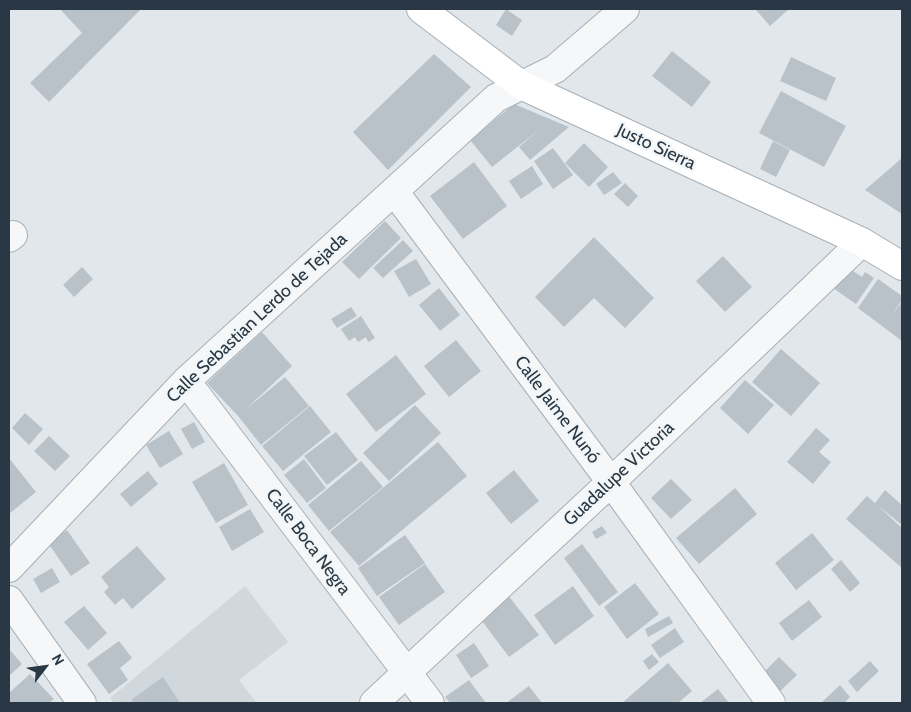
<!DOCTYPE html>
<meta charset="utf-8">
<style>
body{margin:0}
#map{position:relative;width:911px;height:712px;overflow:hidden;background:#e2e7eb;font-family:Cabin,sans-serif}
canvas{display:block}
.frame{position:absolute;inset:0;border:10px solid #293844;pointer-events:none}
.north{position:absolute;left:20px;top:642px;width:50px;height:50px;-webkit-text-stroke:4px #f2f6f8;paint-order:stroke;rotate:60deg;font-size:14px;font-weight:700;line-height:20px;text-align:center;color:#293844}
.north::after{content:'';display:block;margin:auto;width:18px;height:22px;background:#293844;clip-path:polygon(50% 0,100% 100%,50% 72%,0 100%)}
</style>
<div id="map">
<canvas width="911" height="712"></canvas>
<div class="frame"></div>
<div class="north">N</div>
</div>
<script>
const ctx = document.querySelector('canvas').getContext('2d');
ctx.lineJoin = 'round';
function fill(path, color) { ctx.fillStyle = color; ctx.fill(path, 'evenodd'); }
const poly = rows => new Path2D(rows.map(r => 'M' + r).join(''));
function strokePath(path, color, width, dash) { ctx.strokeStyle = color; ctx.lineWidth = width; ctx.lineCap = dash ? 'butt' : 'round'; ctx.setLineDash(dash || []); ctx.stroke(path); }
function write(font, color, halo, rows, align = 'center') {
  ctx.font = font + ' Cabin,sans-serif'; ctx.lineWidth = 5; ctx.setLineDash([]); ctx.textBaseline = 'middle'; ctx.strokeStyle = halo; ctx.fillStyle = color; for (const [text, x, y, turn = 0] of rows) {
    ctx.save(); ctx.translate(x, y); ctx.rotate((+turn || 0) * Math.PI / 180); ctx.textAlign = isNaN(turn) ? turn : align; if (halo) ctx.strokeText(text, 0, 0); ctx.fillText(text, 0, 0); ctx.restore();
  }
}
const built = poly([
 [245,586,288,642,239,680,257,703,114,703,110,698]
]);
const building = poly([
 [60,9,141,9,49,102,30,83,82,33],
 [506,9,522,20,512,36,496,25],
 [755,9,789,9,770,26],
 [672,51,711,82,692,107,652,76],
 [434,54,471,87,388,170,353,132],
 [791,57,836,78,826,101,780,81],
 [781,91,846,126,824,167,759,133],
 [514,104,569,127,530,160,519,147,540,129,492,167,470,140],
 [773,141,790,150,776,177,760,169],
 [584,143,608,167,589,187,565,163],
 [553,148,573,175,553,189,534,161],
 [902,158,902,214,865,190],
 [474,162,507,206,463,239,430,196],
 [532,166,543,184,521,199,509,181],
 [613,172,622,183,604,195,596,184],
 [625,183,638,196,628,207,614,194],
 [385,221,401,238,359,279,342,262],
 [594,237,654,298,625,328,594,298,564,327,535,297],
 [403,240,413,251,383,278,373,268],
 [723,256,752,287,725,312,696,281],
 [416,259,431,284,409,297,394,271],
 [82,267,93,279,74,297,63,285],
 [847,267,862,277,865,272,874,278,856,304,833,288],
 [878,279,902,296,902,300,892,315,902,302,902,341,858,308],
 [439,288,460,315,440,331,419,305],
 [351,307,357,316,337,328,331,319],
 [361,316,375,338,368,342,366,337,358,342,355,337,349,341,341,329],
 [262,332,292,366,246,409,285,377,309,406,261,445,238,416,207,383],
 [456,340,481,371,449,397,424,366],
 [781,349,820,383,791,416,752,382],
 [396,355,426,394,376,432,346,394],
 [745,380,774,405,748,434,720,408],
 [415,405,441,433,389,481,363,453],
 [310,406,331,432,283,471,262,446],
 [25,413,43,429,29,445,12,428],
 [194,422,205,442,192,449,181,429],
 [816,428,830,440,819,452,831,462,813,484,787,462],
 [169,431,183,454,160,468,146,445],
 [336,432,358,460,327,485,304,456],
 [49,436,70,456,55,471,34,451],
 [438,442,467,476,359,566,330,532],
 [9,458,36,492,9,514],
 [304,459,326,488,307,503,284,475],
 [361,461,383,487,329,531,308,505],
 [224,463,248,505,216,523,192,482],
 [514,470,539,501,511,524,486,493],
 [148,471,158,484,131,507,120,494],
 [671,479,692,500,671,519,651,498],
 [735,488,757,514,699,564,676,538],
 [885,490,902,505,902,525,877,505,902,528,902,568,846,519,867,496,875,503],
 [250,509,264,532,232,551,219,527],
 [602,526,607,533,596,539,592,532],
 [67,530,90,563,71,576,48,543],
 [812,533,834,560,796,590,775,563],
 [405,535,425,563,377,596,358,568],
 [582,544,618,592,599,606,564,558],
 [137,546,166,579,132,609,123,598,115,605,104,592,109,587,101,577],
 [841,560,860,583,850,592,831,569],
 [425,564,445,592,399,625,379,597],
 [52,568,60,582,41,593,33,579],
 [635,583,659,614,627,639,604,607],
 [573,586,594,616,555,645,534,615],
 [508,595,539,635,509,657,479,617],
 [809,600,822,617,792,641,779,623],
 [84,606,107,633,88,650,64,622],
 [669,616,673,623,648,637,645,629],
 [675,628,684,642,660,658,651,645],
 [119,641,132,658,120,668,128,680,109,694,87,664],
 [474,643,489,666,471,678,456,655],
 [9,649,22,664,9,676],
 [652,654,659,662,649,670,643,661],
 [779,657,797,675,777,694,760,676],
 [870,661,879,671,857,692,848,681],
 [668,663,692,691,678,703,622,703],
 [30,674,54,699,49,703,11,703,9,701,9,693],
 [163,677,180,703,134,703,131,700],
 [469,680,486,703,450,703,445,697],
 [840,685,850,697,844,703,821,703],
 [529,686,542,703,506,703],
 [718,689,729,703,700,703]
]);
const street = poly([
 [394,191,611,482,771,703],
 [9,238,13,235],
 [186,381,430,703],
 [9,568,186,381,496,98,555,69,625,9],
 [9,600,82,703],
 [374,703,611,482,862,242]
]);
const secondary = poly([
 [421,9,521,85,862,242,902,266]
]);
const streetNames = [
 ["Justo Sierra",656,147,25],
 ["Calle Sebastian Lerdo de Tejada",257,318,-43],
 ["Calle Jaime Nunó",557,410,53],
 ["Guadalupe Victoria",619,474,-43],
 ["Calle Boca Negra",308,542,53]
];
fill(built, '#d0d7dd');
fill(building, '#b9c2c9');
strokePath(street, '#a7afb6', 30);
strokePath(secondary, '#a7afb6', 30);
strokePath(street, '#f5f7f9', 28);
strokePath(secondary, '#fff', 28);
write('18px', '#293844', '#f2f6f8', streetNames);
</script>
